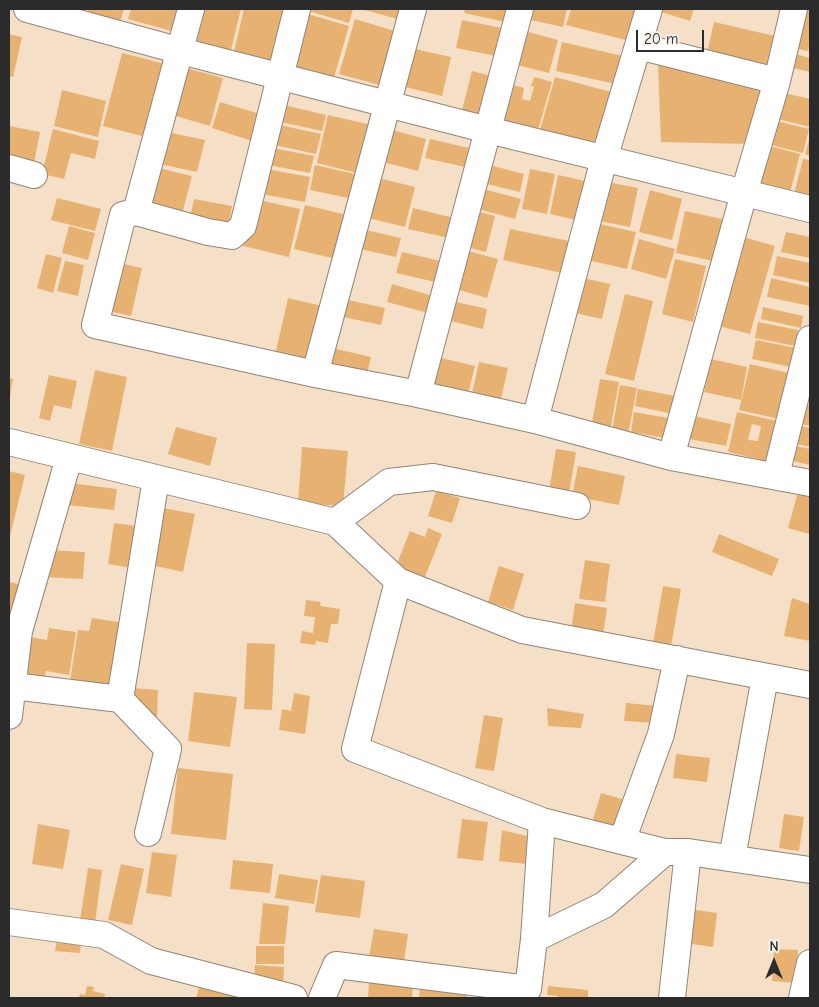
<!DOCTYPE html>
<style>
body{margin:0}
#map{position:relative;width:819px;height:1007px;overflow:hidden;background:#f5dfc6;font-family:"Comic Neue",sans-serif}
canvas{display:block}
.frame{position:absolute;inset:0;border:10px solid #2b2b2b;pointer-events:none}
.north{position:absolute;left:749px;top:937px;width:50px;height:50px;-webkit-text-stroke:4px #f7f3e8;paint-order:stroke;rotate:0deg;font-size:14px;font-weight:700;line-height:20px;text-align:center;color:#2b2b2b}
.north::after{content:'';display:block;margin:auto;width:18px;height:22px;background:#2b2b2b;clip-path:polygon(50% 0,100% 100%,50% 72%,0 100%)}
.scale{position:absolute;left:636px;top:30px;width:68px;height:22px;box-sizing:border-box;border:2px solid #2b2b2b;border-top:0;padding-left:6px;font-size:15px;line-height:18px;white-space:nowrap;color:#2b2b2b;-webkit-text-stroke:4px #f7f3e8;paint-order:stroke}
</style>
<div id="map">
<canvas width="819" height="1007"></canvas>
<div class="frame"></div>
<div class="north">N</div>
<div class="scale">20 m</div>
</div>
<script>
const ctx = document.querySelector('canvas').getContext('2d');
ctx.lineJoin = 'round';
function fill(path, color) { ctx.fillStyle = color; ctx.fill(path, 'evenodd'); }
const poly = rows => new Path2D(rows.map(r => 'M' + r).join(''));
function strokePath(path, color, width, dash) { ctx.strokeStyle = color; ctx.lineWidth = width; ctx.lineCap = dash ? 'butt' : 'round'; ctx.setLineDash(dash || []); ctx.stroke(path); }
const building = poly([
 [88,9,124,9,120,22,87,13],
 [131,9,181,9,175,32,128,19],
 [199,9,241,9,230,54,191,44],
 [244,9,291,9,278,66,233,56],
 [306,9,353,9,349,23,305,10],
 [361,9,404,9,401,20],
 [465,9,513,9,510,23,464,13],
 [524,9,567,9,563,27,522,18],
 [571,9,628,9,641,12,634,42,566,25],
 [658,9,694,9,690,21,658,11],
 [801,9,810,11,810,43,808,51,791,47],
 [304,13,349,26,333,81,288,68],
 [355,19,398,32,383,86,339,74],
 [462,20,507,29,501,57,456,48],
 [714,22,775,36,767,70,706,57],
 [517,29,558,40,549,73,509,63],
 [9,34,22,37,13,77,9,76],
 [562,42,627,57,620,85,556,71],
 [406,47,451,57,442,96,397,85],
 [787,52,810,58,810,72,784,66],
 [122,53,169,65,150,138,103,126],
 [658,65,763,88,751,144,661,142],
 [182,67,223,78,210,126,169,114],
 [472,71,491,76,479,118,461,114],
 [534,77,552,82,537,133,495,123,507,83,524,88,522,99,530,101,534,87,531,86],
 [555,77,615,93,600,146,540,130],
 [62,90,106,101,98,137,54,126],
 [776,91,810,99,810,127,770,117],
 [220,102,260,114,252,141,212,128],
 [280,104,326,115,322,131,276,121],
 [328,115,372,125,361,174,317,163],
 [768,119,809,129,803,153,763,143],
 [275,124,321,134,316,154,270,144],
 [9,126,40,132,33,168,9,164],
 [53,129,99,141,95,159,71,153,64,179,42,174],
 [388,129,426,139,418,171,379,161],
 [162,131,205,140,197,172,155,163],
 [810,137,810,156,805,154],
 [430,139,469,148,465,167,425,158],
 [762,144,800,154,790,193,752,183],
 [267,147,314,156,310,173,263,164],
 [803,159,810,160,810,198,794,194],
 [482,163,524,174,520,192,478,182],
 [315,165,359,175,353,199,310,190],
 [154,167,192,176,180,222,142,212],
 [261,168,310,177,305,202,256,193],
 [530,169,555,174,547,214,522,209],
 [558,175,585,181,576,220,550,214],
 [374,177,415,187,405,227,364,217],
 [607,182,638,188,630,227,599,221],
 [476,187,521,199,515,219,471,207],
 [650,190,682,199,672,240,639,232],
 [57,198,101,209,95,231,51,220],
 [194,199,232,206,228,229,189,222],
 [254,199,300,209,289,257,243,246],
 [305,205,351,216,340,260,294,249],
 [413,208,454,218,449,238,408,229],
 [472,210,495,216,486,252,463,246],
 [685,211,727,220,718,262,676,253],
 [595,223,636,232,627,269,587,260],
 [69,226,95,233,88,260,62,253],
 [361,229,401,238,396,257,356,248],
 [510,229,569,241,562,273,503,260],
 [786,232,810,237,810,258,781,252],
 [736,235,775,246,750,334,711,324],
 [639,239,675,249,666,279,631,269],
 [460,249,498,259,487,298,449,287],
 [402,252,449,263,444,284,396,273],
 [46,254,62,258,53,293,37,288],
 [777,256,810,263,810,283,773,275],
 [675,259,706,266,693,322,662,314],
 [65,261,84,265,78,296,57,291],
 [115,262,142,268,131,316,104,310],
 [583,278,610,284,602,319,575,313],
 [771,278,810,287,810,306,767,297],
 [392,284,436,297,432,314,387,302],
 [625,294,653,301,634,381,605,374],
 [288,298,326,307,312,364,275,355],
 [343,299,385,308,381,325,339,316],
 [448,300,487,309,483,329,443,319],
 [763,307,803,316,801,328,761,319],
 [758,322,798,330,795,346,755,338],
 [756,340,796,348,791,367,752,359],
 [328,347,371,357,366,378,323,368],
 [433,356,475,366,466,402,424,391],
 [711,359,747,367,741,400,704,392],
 [479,362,508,368,501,399,472,393],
 [750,364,789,373,779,419,739,410],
 [95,370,127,377,112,451,79,444],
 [49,375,77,381,71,409,54,405,50,421,39,418],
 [9,378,13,379,10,396,9,396],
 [600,379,619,382,610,431,591,428],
 [620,385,637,388,628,434,612,431],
 [638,389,681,397,678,415,635,406],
 [800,403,810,405,810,426,796,423],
 [634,412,674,419,670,439,631,432],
 [737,412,781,422,771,462,728,452],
 [752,424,761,426,758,441,748,440],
 [689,415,731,424,726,446,684,438],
 [795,425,810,428,810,447,792,443],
 [176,427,217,438,210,466,168,454],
 [791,445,810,449,810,465,788,460],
 [302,447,348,451,343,506,298,503],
 [556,449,576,452,569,494,549,491],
 [578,466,625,476,619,505,572,496],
 [9,471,25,475,9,540],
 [70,483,117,489,114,510,68,505],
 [436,491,460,498,452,523,428,516],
 [798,492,810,495,809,534,788,528],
 [163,508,195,514,183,572,151,565],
 [114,523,144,527,138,569,108,564],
 [428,528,442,534,425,577,396,566,410,531,425,537],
 [719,534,779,559,772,576,712,552],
 [44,550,85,552,83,579,43,577],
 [585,560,610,564,605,602,579,599],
 [499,566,524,574,513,610,488,602],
 [9,582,18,584,14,615,9,614],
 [663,586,681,589,670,652,652,649],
 [792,598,810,604,810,641,784,636],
 [306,600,321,602,320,606,340,609,338,624,331,624,328,643,316,641,315,645,300,643,302,631,313,633,315,617,304,616],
 [575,603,607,608,603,636,571,631],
 [92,618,125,623,115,687,70,681,78,630,89,631],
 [49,628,76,632,69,675,46,671,43,685,23,682,30,637,47,640],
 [247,643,275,644,272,710,244,709],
 [132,688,158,690,157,719,131,702],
 [194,692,237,697,230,747,188,741],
 [294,693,310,696,305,734,279,730,282,709,291,711],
 [626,703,657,706,656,723,624,721],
 [547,708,584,714,581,728,548,726],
 [484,715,503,718,494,771,475,768],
 [676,754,710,758,707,782,673,778],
 [178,768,233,774,226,840,171,834],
 [601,793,625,800,615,830,592,823],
 [784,814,804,817,799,851,779,848],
 [462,819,488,822,483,861,457,858],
 [38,824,70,830,63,869,32,864],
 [502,830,539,839,536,865,499,861],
 [152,852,177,855,171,897,146,893],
 [233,860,273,864,270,893,230,889],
 [121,864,144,869,132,925,108,920],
 [88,868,102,870,95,923,80,921],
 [279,874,318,880,314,904,275,898],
 [321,875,365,881,360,918,315,912],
 [263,903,289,906,285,944,259,944],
 [689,909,717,913,713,947,685,943],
 [374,929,408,934,403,968,368,962],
 [57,939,81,941,80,953,55,951],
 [256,946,284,946,284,964,256,964],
 [774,949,798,950,796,983,772,981],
 [255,965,284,967,283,988,254,986],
 [202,978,242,989,239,998,196,998],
 [369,981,413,983,412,998,368,998],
 [87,986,94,987,93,991,105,994,104,998,79,998,80,994,85,995],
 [548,986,588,990,588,998,558,998,558,996,547,995],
 [420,987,467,991,467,998,419,998]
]);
const minor = poly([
 [27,9,181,51,488,130,810,209],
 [191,9,136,212,123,215,95,325,315,374,418,394,535,420,671,457,810,483],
 [638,46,777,81],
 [9,168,34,175],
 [136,212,208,232,232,236,243,226,297,9],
 [315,374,413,9],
 [418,394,520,9],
 [535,420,604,159,649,9],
 [9,442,335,522,398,581,522,630,810,685],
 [671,457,744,193,777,81,794,9],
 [776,475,810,339],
 [335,522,389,482,433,477,577,506],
 [398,581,355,749,542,821,665,852,688,852,810,870],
 [13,686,120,699,168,749,148,833],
 [120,699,156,479],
 [9,716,19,631,69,458],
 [622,841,661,734,677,659],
 [732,858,765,677],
 [9,922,104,935,151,961,294,998],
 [534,939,604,905,665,852],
 [322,998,336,965,528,989,534,939,542,821],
 [672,998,688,852],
 [802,998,810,963]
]);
fill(building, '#e7b271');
strokePath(minor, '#908578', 28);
strokePath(minor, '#fff', 26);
</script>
